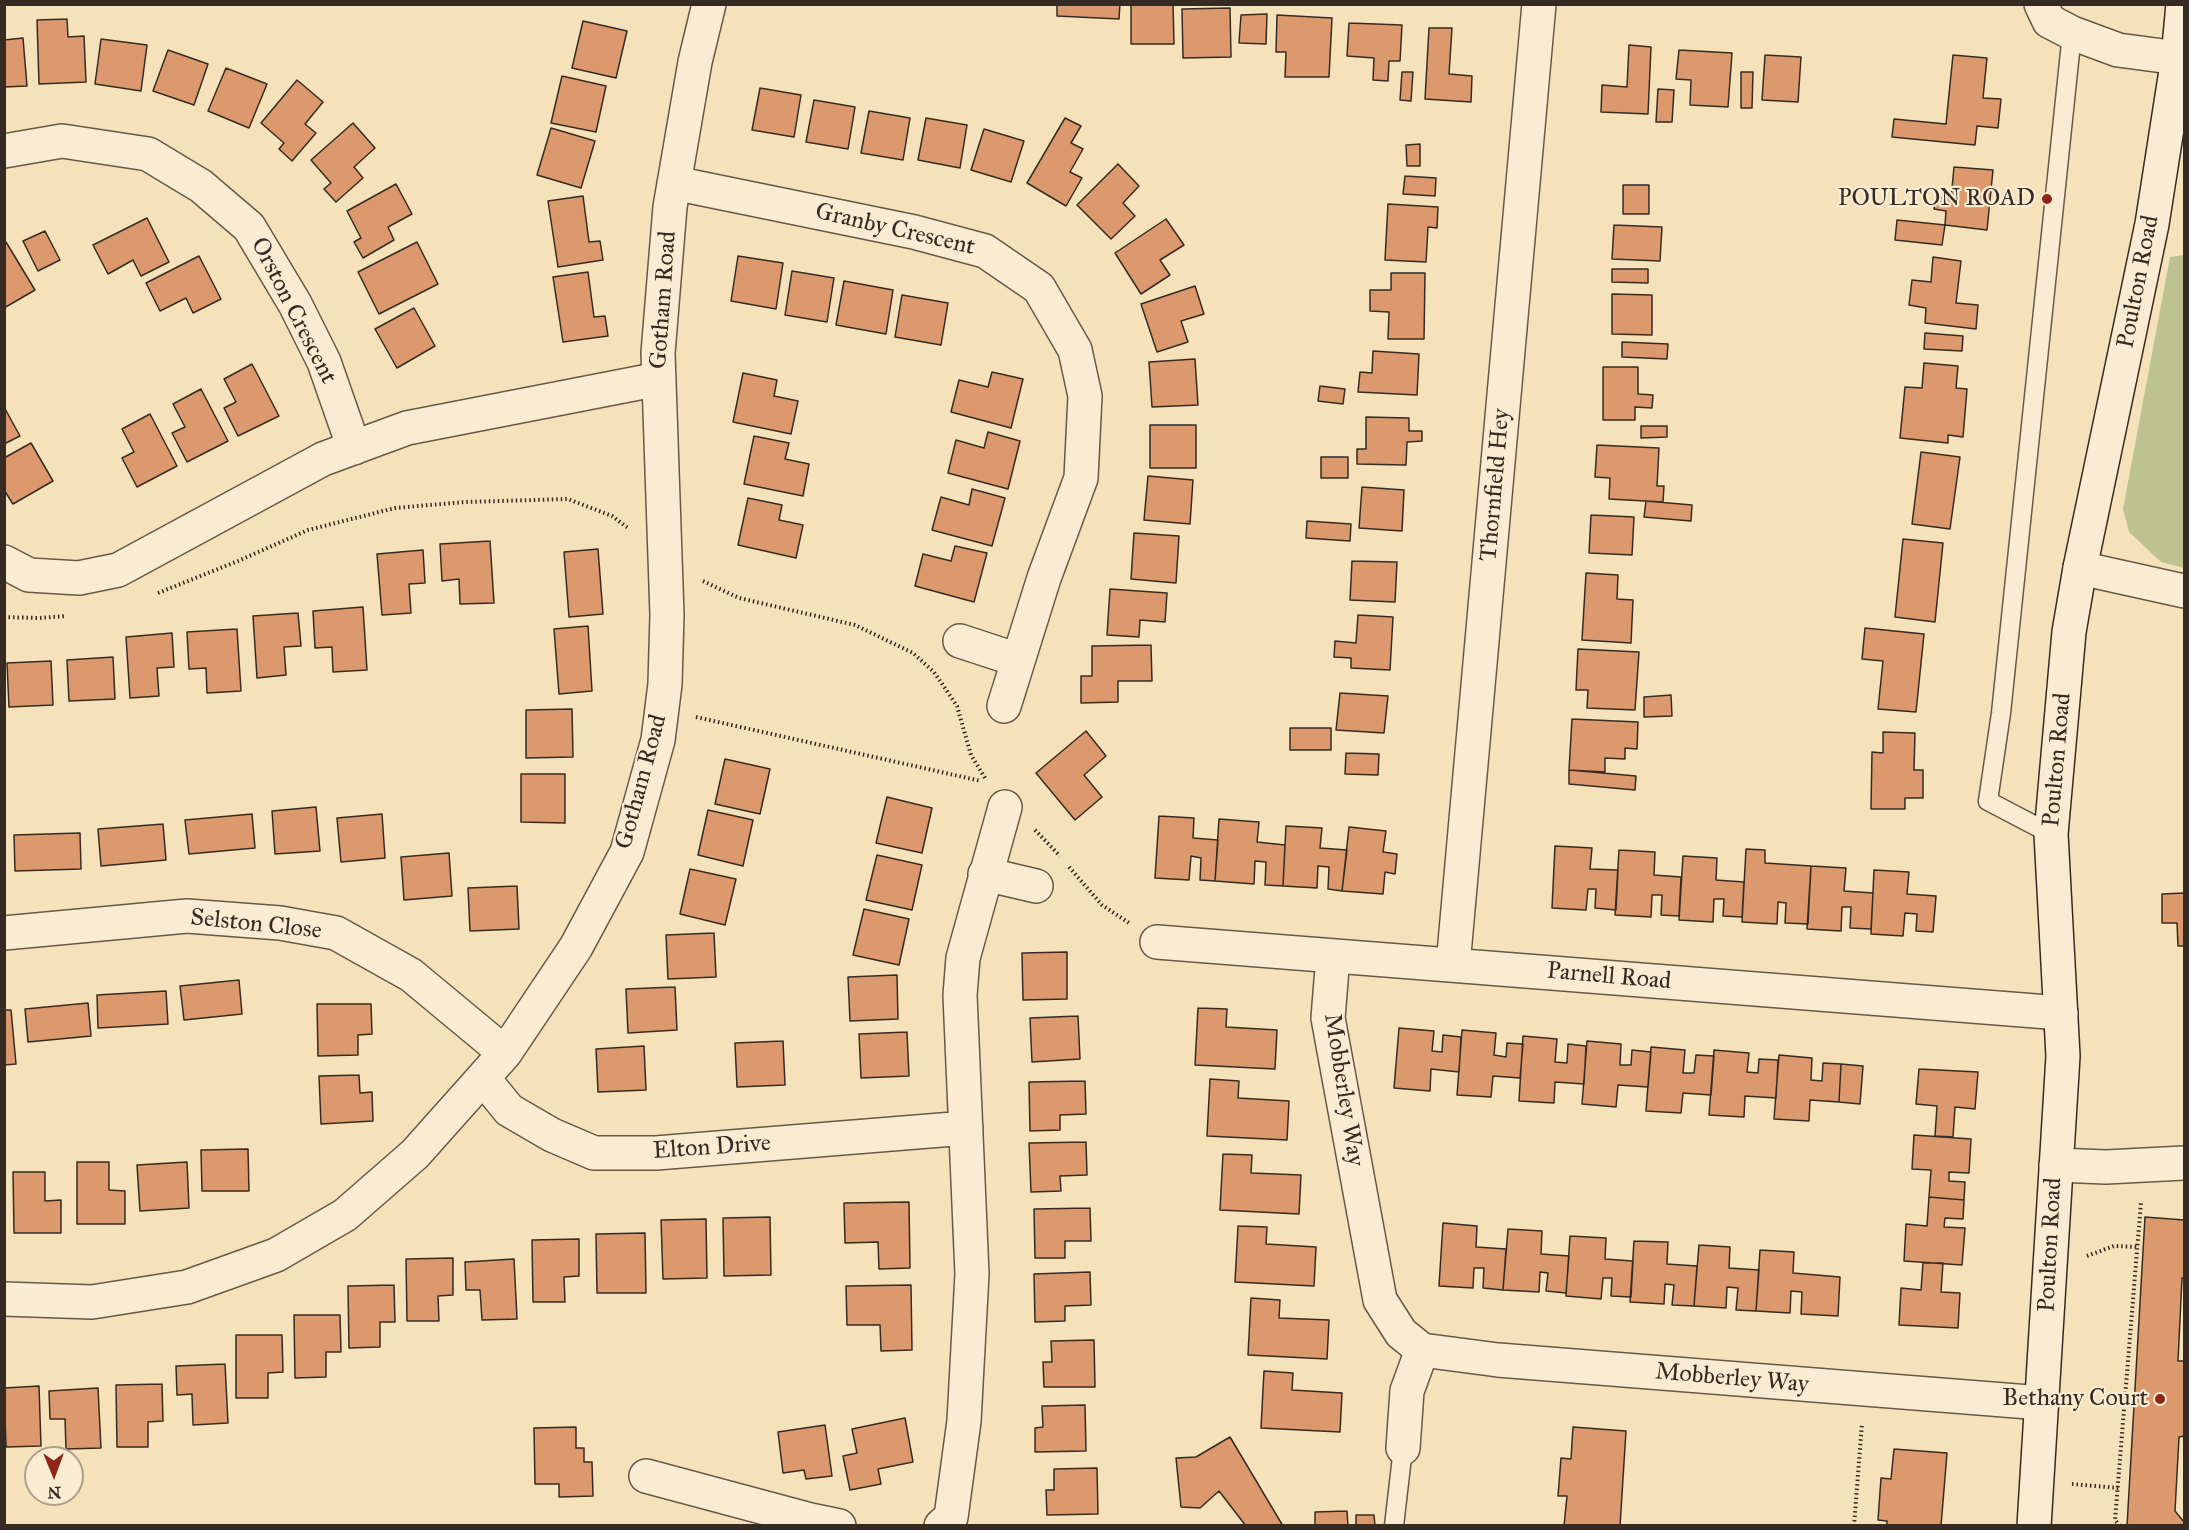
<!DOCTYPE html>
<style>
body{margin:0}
#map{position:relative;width:2189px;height:1530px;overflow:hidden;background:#f6e2ba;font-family:"IM FELL Great Primer",serif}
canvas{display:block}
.frame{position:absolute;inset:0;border:6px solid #362b22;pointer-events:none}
.north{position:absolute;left:24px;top:1446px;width:60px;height:60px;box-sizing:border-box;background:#f9ecd2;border:2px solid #ab9f8c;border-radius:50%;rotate:179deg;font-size:16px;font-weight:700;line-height:24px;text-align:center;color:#362b22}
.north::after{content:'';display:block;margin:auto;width:21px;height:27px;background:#8f2418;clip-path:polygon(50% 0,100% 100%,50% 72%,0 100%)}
</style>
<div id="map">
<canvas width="2189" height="1530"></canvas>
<div class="frame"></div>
<div class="north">N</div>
</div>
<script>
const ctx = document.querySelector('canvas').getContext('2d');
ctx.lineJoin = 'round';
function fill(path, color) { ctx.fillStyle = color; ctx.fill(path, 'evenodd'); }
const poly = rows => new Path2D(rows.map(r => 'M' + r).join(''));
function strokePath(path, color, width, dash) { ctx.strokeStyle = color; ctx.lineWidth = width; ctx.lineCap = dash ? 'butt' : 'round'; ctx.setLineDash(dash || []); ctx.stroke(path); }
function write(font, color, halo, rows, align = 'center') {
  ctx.font = font + ' "IM FELL Great Primer",serif'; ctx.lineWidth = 4.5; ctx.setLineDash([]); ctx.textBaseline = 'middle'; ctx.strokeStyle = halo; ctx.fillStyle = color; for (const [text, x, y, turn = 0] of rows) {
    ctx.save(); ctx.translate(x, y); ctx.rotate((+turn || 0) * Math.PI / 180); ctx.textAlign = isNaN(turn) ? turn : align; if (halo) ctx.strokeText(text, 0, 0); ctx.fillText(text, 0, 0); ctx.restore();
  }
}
const green = poly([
 [2184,255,2184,568,2161,562,2129,532,2123,509,2170,257]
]);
const building = poly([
 [1057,4,1120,4,1119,19,1057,16,1057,4],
 [1131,4,1173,4,1174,44,1131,44,1131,4],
 [1230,8,1231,57,1183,58,1182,9,1230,8],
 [1267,14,1266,44,1239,43,1241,15,1267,14],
 [1277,15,1332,18,1329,77,1285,77,1286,52,1276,52,1277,15],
 [67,19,68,37,84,36,86,82,39,84,37,20,67,19],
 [583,21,627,31,616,78,572,68,583,21],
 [1349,23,1402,25,1400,61,1389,61,1388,81,1373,80,1374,58,1347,56,1349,23],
 [1429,28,1452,28,1449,74,1472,76,1471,102,1425,99,1429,28],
 [23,38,27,86,4,87,4,40,23,38],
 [101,39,147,45,141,91,95,84,101,39],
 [1629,45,1651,47,1648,114,1601,112,1602,85,1627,87,1629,45],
 [168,50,208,64,194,105,153,91,168,50],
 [1679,50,1732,53,1728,107,1690,105,1691,80,1676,79,1679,50],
 [1765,55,1801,57,1798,102,1762,100,1765,55],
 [1953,55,1987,58,1983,98,2001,99,1998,128,1977,126,1975,145,1892,137,1894,119,1946,124,1953,55],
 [226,68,267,84,249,128,208,111,226,68],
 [1402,72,1413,72,1411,101,1400,100,1402,72],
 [1741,72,1753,72,1752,108,1741,108,1741,72],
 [562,76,606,86,596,132,551,123,562,76],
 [297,80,323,102,305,124,316,133,292,161,279,149,284,143,261,123,297,80],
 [760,88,801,95,794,137,752,130,760,88],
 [1658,89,1674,90,1672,122,1656,122,1658,89],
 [814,100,855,107,848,149,806,142,814,100],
 [869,111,910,118,903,160,861,153,869,111],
 [926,118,967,125,960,168,918,160,926,118],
 [1065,118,1081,126,1071,143,1083,149,1070,172,1082,178,1066,206,1027,183,1065,118],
 [353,123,375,148,354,167,363,178,336,202,324,189,331,183,311,160,353,123],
 [551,128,595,141,581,188,537,175,551,128],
 [984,129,1024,141,1011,182,971,170,984,129],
 [1420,144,1420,166,1407,166,1406,145,1420,144],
 [1118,164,1139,186,1123,203,1135,216,1111,239,1077,205,1118,164],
 [1954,167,1993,170,1987,230,1945,225,1946,211,1934,209,1936,197,1951,199,1954,167],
 [1405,176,1436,178,1435,196,1403,194,1405,176],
 [396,184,412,214,388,227,394,240,363,258,354,242,361,238,347,211,396,184],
 [1623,185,1649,185,1649,214,1623,214,1623,185],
 [583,196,589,242,600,241,603,260,558,267,548,201,583,196],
 [1388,204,1438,207,1437,228,1428,227,1426,262,1385,260,1388,204],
 [147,218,169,262,141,276,133,260,108,274,93,245,147,218],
 [1166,219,1184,245,1160,260,1170,275,1141,294,1115,253,1166,219],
 [1897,220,1945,225,1942,245,1895,240,1897,220],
 [1614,225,1662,227,1660,261,1612,259,1614,225],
 [45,231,60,260,38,271,23,241,45,231],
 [6,242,35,290,4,308,4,243,6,242],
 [417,242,438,284,379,314,358,272,417,242],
 [199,256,221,299,193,313,186,298,160,311,146,283,199,256],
 [738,256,783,263,776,309,731,301,738,256],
 [1933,257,1961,261,1956,303,1978,305,1976,329,1925,323,1926,308,1909,305,1912,280,1931,282,1933,257],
 [1612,269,1648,269,1648,283,1612,282,1612,269],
 [792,271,834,278,827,322,785,315,792,271],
 [588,272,594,317,605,316,608,336,563,342,553,277,588,272],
 [1391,273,1425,273,1424,339,1388,339,1389,312,1370,311,1370,290,1391,290,1391,273],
 [844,281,893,290,886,334,836,325,844,281],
 [1195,286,1204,314,1181,321,1188,342,1157,352,1141,304,1195,286],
 [1612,294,1652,295,1652,335,1612,334,1612,294],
 [902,295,948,303,941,345,895,337,902,295],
 [414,308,435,346,397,368,375,329,414,308],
 [1925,333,1963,336,1962,351,1924,349,1925,333],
 [1622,342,1668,344,1667,359,1622,357,1622,342],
 [1373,351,1419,354,1417,395,1358,392,1360,372,1372,373,1373,351],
 [1195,359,1198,405,1152,407,1149,362,1195,359],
 [1924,363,1958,366,1956,388,1967,389,1963,437,1948,435,1948,443,1900,438,1905,387,1922,388,1924,363],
 [252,364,279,416,238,436,224,408,236,402,224,379,252,364],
 [1603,367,1638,367,1638,394,1653,395,1652,408,1635,407,1635,420,1603,420,1603,367],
 [992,372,1023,379,1011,428,951,412,959,380,988,387,992,372],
 [743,373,777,380,774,396,798,401,791,434,733,422,743,373],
 [1320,386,1345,389,1343,404,1318,401,1320,386],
 [201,389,228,441,187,462,172,433,185,427,173,404,201,389],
 [4,407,20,436,4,444,4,407],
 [150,414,177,466,137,487,122,458,134,452,122,429,150,414],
 [1366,417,1409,418,1409,431,1422,431,1422,441,1407,442,1406,465,1357,464,1357,449,1366,449,1366,417],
 [1150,425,1196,425,1196,468,1150,468,1150,425],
 [1641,426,1667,426,1667,437,1641,438,1641,426],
 [988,432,1020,441,1008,489,948,473,956,440,984,448,988,432],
 [754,436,789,443,785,459,809,464,803,496,744,484,754,436],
 [31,443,53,481,13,504,4,490,4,458,31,443],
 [1597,445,1659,448,1657,486,1664,486,1663,502,1609,499,1610,478,1595,477,1597,445],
 [1921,452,1960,457,1950,529,1912,524,1921,452],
 [1321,457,1348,457,1348,478,1321,478,1321,457],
 [1148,476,1193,480,1190,524,1144,520,1148,476],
 [1362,487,1404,490,1402,531,1359,528,1362,487],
 [972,489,1005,498,992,546,932,530,941,497,969,505,972,489],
 [748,498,782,505,779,520,803,525,796,558,738,545,748,498],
 [1646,501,1692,505,1691,521,1644,517,1646,501],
 [1591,515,1634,517,1632,555,1589,553,1591,515],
 [1307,521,1351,524,1350,541,1306,538,1307,521],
 [1134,533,1179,536,1176,583,1131,579,1134,533],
 [1903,539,1943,543,1935,622,1895,617,1903,539],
 [490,541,494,603,460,604,459,579,442,581,440,544,490,541],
 [955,546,987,553,974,602,915,586,923,554,951,561,955,546],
 [598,549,603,614,569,617,564,552,598,549],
 [423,550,425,583,409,584,411,613,382,615,377,554,423,550],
 [1352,561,1397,562,1395,602,1350,600,1352,561],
 [1586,573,1618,575,1617,599,1633,600,1631,643,1582,640,1586,573],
 [1110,589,1167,593,1165,622,1140,620,1139,637,1107,635,1110,589],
 [363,607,367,670,333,672,332,647,315,648,313,611,363,607],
 [298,613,301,646,284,647,286,675,257,678,253,616,298,613],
 [1358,615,1393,617,1390,670,1351,668,1351,658,1334,657,1335,641,1356,643,1358,615],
 [588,626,592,691,559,694,554,629,588,626],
 [1865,628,1924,634,1916,712,1878,709,1883,661,1862,659,1865,628],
 [237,629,241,691,207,693,206,668,189,669,187,632,237,629],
 [172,633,174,667,157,668,159,696,130,698,126,637,172,633],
 [1151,645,1152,681,1118,681,1118,702,1081,703,1081,676,1092,676,1092,646,1151,645],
 [1578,649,1639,652,1635,710,1587,708,1588,690,1576,690,1578,649],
 [113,657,115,699,69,701,67,660,113,657],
 [51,661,53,705,9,707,7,663,51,661],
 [1340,693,1388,696,1384,733,1336,730,1340,693],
 [1671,695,1672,716,1644,717,1644,697,1671,695],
 [572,709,573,757,526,758,526,710,572,709],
 [1572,719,1638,722,1637,749,1625,748,1625,759,1605,758,1605,772,1569,770,1572,719],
 [1290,728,1331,728,1331,750,1290,750,1290,728],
 [1086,731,1106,756,1084,775,1102,797,1075,820,1036,773,1086,731],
 [1883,732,1915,733,1914,770,1923,770,1923,798,1905,798,1905,809,1871,809,1872,752,1883,753,1883,732],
 [1346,753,1379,754,1378,775,1345,774,1346,753],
 [725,759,770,769,760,814,715,804,725,759],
 [1569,770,1636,776,1635,790,1569,784,1569,770],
 [521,774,565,774,565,823,521,822,521,774],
 [887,797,932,808,922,853,876,843,887,797],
 [316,807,320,851,275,854,272,811,316,807],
 [708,810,753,820,743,866,698,855,708,810],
 [252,814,255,848,189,854,185,820,252,814],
 [382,814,385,858,341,862,337,818,382,814],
 [1159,816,1194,818,1193,838,1218,840,1215,881,1200,880,1201,858,1191,856,1189,880,1155,878,1159,816],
 [1219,819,1259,822,1257,842,1285,845,1283,886,1265,885,1266,862,1255,861,1254,884,1215,881,1219,819],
 [163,824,166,860,101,866,98,829,163,824],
 [1286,826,1322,828,1320,848,1347,850,1342,891,1328,889,1329,867,1318,866,1317,888,1283,886,1286,826],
 [1349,827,1386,831,1383,852,1397,854,1395,874,1385,872,1383,894,1342,891,1349,827],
 [80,833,81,869,15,871,14,835,80,833],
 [1555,846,1592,848,1590,869,1618,870,1616,910,1595,908,1596,889,1588,889,1586,910,1552,908,1555,846],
 [1746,849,1765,850,1765,863,1811,866,1808,924,1785,923,1786,903,1778,902,1777,924,1742,922,1746,849],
 [1619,850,1655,852,1654,875,1681,877,1679,916,1661,915,1662,895,1652,895,1651,917,1615,915,1619,850],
 [449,853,452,896,404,900,401,857,449,853],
 [877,855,922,865,912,910,866,900,877,855],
 [1683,856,1717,858,1716,880,1744,882,1742,917,1723,916,1724,899,1714,899,1713,922,1679,920,1683,856],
 [1811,866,1846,868,1844,891,1873,893,1871,929,1850,928,1851,907,1842,907,1841,931,1807,929,1811,866],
 [690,869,736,879,725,925,680,914,690,869],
 [1874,870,1909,872,1907,894,1936,896,1933,932,1916,931,1917,914,1905,913,1903,936,1871,934,1874,870],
 [517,886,519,929,470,931,468,888,517,886],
 [2184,893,2184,946,2178,946,2177,923,2162,923,2162,894,2184,893],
 [864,909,909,919,899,965,853,955,864,909],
 [714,933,716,977,668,979,666,935,714,933],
 [1067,952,1067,999,1023,1000,1022,953,1067,952],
 [897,975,898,1019,850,1021,848,977,897,975],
 [239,980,242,1014,184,1020,180,986,239,980],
 [675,987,677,1030,628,1033,626,989,675,987],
 [166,991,168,1024,98,1028,97,995,166,991],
 [88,1003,91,1036,28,1042,25,1009,88,1003],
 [317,1004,371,1004,372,1034,358,1035,358,1055,318,1056,317,1004],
 [1198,1008,1227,1009,1226,1027,1277,1030,1275,1069,1195,1065,1198,1008],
 [4,1010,11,1010,16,1064,4,1065,4,1010],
 [1078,1016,1080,1059,1032,1062,1030,1018,1078,1016],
 [1399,1028,1434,1031,1432,1051,1442,1052,1443,1035,1461,1037,1459,1072,1431,1069,1430,1091,1394,1088,1399,1028],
 [1462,1030,1496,1033,1494,1055,1506,1057,1507,1043,1523,1044,1520,1078,1493,1076,1491,1097,1457,1095,1462,1030],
 [907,1032,909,1076,861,1078,859,1034,907,1032],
 [1523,1036,1557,1039,1555,1062,1567,1063,1568,1044,1586,1046,1584,1084,1555,1082,1554,1103,1519,1101,1523,1036],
 [783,1041,785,1085,737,1087,735,1043,783,1041],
 [1587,1041,1621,1044,1620,1065,1631,1065,1632,1050,1651,1052,1648,1087,1618,1085,1616,1107,1582,1104,1587,1041],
 [644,1046,646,1090,598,1092,596,1049,644,1046],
 [1651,1047,1685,1050,1683,1073,1694,1073,1696,1055,1714,1056,1711,1095,1683,1093,1681,1113,1646,1111,1651,1047],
 [1714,1050,1749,1053,1747,1072,1758,1073,1759,1059,1778,1060,1776,1098,1745,1096,1744,1117,1709,1115,1714,1050],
 [1779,1055,1812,1058,1811,1080,1822,1081,1823,1063,1841,1064,1839,1102,1810,1100,1809,1121,1774,1119,1779,1055],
 [1841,1064,1863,1066,1860,1104,1839,1102,1841,1064],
 [1919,1069,1978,1072,1975,1109,1955,1107,1953,1137,1935,1136,1937,1106,1916,1104,1919,1069],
 [359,1075,360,1093,372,1092,373,1121,321,1124,319,1076,359,1075],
 [1210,1079,1239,1081,1238,1098,1289,1101,1287,1140,1207,1136,1210,1079],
 [1085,1081,1086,1114,1060,1115,1060,1130,1030,1131,1029,1082,1085,1081],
 [1914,1135,1971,1139,1969,1173,1949,1172,1949,1181,1965,1182,1964,1200,1929,1197,1931,1170,1912,1169,1914,1135],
 [1086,1142,1087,1175,1060,1176,1061,1191,1031,1192,1029,1143,1086,1142],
 [248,1149,249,1191,202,1191,201,1150,248,1149],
 [1223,1154,1252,1155,1251,1173,1301,1175,1299,1214,1220,1210,1223,1154],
 [77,1162,109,1162,109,1190,125,1191,125,1224,77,1224,77,1162],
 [187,1162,189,1208,140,1211,137,1165,187,1162],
 [13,1172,45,1172,45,1201,61,1200,61,1233,14,1233,13,1172],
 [1929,1197,1964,1200,1963,1219,1945,1218,1944,1227,1965,1228,1962,1265,1904,1261,1906,1224,1927,1226,1929,1197],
 [909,1202,910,1268,879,1269,878,1242,845,1243,844,1203,909,1202],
 [1090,1208,1091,1241,1065,1241,1065,1258,1035,1258,1034,1209,1090,1208],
 [770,1217,771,1275,724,1276,723,1218,770,1217],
 [2145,1217,2184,1220,2184,1278,2182,1278,2178,1361,2184,1361,2184,1436,2179,1437,2175,1511,2184,1522,2184,1526,2127,1526,2145,1217],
 [706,1219,707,1278,663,1279,661,1220,706,1219],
 [1443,1223,1477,1226,1476,1247,1506,1249,1503,1290,1483,1288,1484,1268,1474,1268,1473,1288,1439,1286,1443,1223],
 [1238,1226,1267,1227,1266,1244,1316,1247,1314,1286,1235,1282,1238,1226],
 [1508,1229,1542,1231,1541,1254,1569,1256,1566,1293,1546,1291,1548,1273,1540,1272,1539,1292,1503,1290,1508,1229],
 [645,1233,646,1293,597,1293,596,1234,645,1233],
 [1570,1236,1606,1238,1605,1259,1633,1261,1631,1297,1611,1296,1612,1278,1603,1278,1601,1299,1566,1296,1570,1236],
 [579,1239,579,1276,564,1277,565,1302,533,1302,532,1240,579,1239],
 [1634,1241,1668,1242,1667,1264,1697,1266,1694,1306,1672,1305,1674,1285,1665,1284,1664,1304,1630,1302,1634,1241],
 [1699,1245,1730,1247,1729,1268,1759,1270,1756,1311,1736,1310,1738,1288,1727,1287,1726,1308,1694,1306,1699,1245],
 [1760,1250,1794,1252,1793,1273,1840,1277,1838,1316,1801,1314,1802,1292,1791,1291,1790,1313,1756,1311,1760,1250],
 [453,1258,453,1295,438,1296,439,1321,407,1321,406,1259,453,1258],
 [514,1259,517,1319,482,1320,480,1290,466,1290,465,1262,514,1259],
 [1923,1263,1943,1263,1941,1292,1960,1293,1958,1328,1899,1325,1901,1288,1921,1290,1923,1263],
 [1090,1272,1091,1305,1065,1306,1065,1321,1035,1322,1034,1274,1090,1272],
 [394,1285,395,1322,380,1322,380,1347,349,1348,348,1286,394,1285],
 [911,1285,912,1350,881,1351,880,1325,847,1325,846,1286,911,1285],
 [1251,1298,1280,1300,1279,1318,1329,1320,1327,1359,1248,1355,1251,1298],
 [294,1315,340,1315,341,1352,326,1352,326,1377,295,1378,294,1315],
 [236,1335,282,1335,283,1372,268,1373,268,1398,236,1398,236,1335],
 [1094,1340,1095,1387,1044,1387,1043,1362,1052,1362,1051,1341,1094,1340],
 [225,1364,228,1423,193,1425,192,1394,177,1395,176,1366,225,1364],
 [1264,1371,1293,1373,1292,1390,1342,1393,1340,1432,1261,1428,1264,1371],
 [162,1384,163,1421,148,1422,148,1447,117,1447,116,1385,162,1384],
 [39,1386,41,1446,6,1447,4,1388,39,1386],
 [98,1388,101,1448,66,1449,65,1419,50,1419,49,1391,98,1388],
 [1085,1405,1086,1451,1035,1452,1035,1428,1043,1427,1042,1406,1085,1405],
 [905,1418,913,1462,878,1469,881,1484,850,1490,843,1456,857,1453,852,1429,905,1418],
 [825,1425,832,1476,806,1479,804,1470,783,1473,778,1432,825,1425],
 [576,1427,576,1448,584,1448,584,1462,592,1462,593,1496,559,1497,559,1484,535,1484,534,1428,576,1427],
 [1573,1427,1626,1431,1620,1526,1564,1526,1567,1496,1558,1496,1561,1458,1571,1459,1573,1427],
 [1230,1437,1283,1526,1246,1526,1219,1491,1200,1508,1181,1507,1176,1458,1196,1457,1230,1437],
 [1894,1449,1947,1453,1941,1526,1887,1526,1887,1521,1878,1520,1881,1478,1891,1479,1894,1449],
 [1097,1468,1098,1514,1047,1515,1046,1490,1054,1490,1054,1469,1097,1468],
 [1347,1511,1348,1526,1315,1526,1315,1512,1347,1511],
 [1356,1515,1374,1515,1375,1526,1356,1526,1356,1515]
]);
const path = poly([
 [703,581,739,598,855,625,913,653,934,672,957,706,971,755,985,778],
 [158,593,238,561,308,530,395,508,465,502,568,499,612,516,628,528],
 [4,617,39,618,67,616],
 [696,717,981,781],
 [1035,830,1060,856],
 [1069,867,1102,905,1129,923],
 [2087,1256,2114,1246,2138,1247],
 [2072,1484,2119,1488],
 [1854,1526,1862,1423],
 [2120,1526,2115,1520,2141,1202]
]);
const lane = poly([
 [2051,834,1988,801,2001,713,2072,33],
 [1394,1526,1403,1448]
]);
const street = poly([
 [2041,4,2049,21,2072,33,2118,50,2178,58],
 [4,151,62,141,148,154,201,186,249,227,295,304,324,362,354,448],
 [674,183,914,232,985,251,1039,288,1075,350,1085,396,1081,478,1044,578,1004,706],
 [4,562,29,575,79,578,118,570,323,459,407,428,659,379],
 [2080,568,2184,591],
 [960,641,1018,660],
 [985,874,1036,886],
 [4,933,187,916,280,923,336,933,411,975,505,1053],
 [1157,942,2061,1013],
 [1333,956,1328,1018,1380,1300,1401,1333,1422,1350,1498,1360,2042,1403],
 [1453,965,1539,4],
 [483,1078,509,1110,552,1135,594,1153,656,1153,966,1128],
 [2056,1165,2106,1167,2184,1163],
 [4,1299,92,1302,187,1287,276,1255,345,1215,415,1154,505,1053,576,947,627,852,658,740,665,684,667,615,658,353,670,207,695,62,709,4],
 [1403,1448,1407,1391,1422,1350],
 [646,1476,810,1520,839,1526],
 [941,1526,951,1517,964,1421,972,1274,960,995,963,958,1005,807]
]);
const secondary = poly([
 [2034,1526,2063,1056,2051,834,2069,632,2080,568,2152,224,2178,58,2183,4]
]);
const markers = [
 [2047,199,6,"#8f2418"],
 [2160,1399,6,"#8f2418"]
];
const poiNames = [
 ["POULTON ROAD",2035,199],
 ["Bethany Court",2148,1399]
];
const streetNames = [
 ["Granby Crescent",895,230,13],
 ["Poulton Road",2139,282,-79],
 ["Gotham Road",664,300,-86],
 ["Orston Crescent",293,311,63],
 ["Thornfield Hey",1496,485,-85],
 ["Poulton Road",2058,760,-85],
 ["Gotham Road",642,782,-75],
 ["Selston Close",256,925,6],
 ["Parnell Road",1609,977,5],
 ["Mobberley Way",1343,1090,81],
 ["Elton Drive",712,1148,-4],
 ["Poulton Road",2051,1245,-87],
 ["Mobberley Way",1732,1379,5]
];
fill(green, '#bcc390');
fill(building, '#db996d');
strokePath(building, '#362b22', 1.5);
strokePath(lane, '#665948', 21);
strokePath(street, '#665948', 36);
strokePath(secondary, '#362b22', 36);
strokePath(path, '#362b22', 4, [1.5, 3]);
strokePath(lane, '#f9ecd2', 18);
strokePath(street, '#f9ecd2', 33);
strokePath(secondary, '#f9ecd2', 33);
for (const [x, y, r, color] of markers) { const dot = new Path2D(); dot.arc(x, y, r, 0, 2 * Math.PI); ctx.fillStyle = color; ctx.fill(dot); strokePath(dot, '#f9ecd2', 2); }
write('24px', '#362b22', '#f9ecd2', poiNames, 'right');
write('24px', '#362b22', '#f9ecd2', streetNames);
</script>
